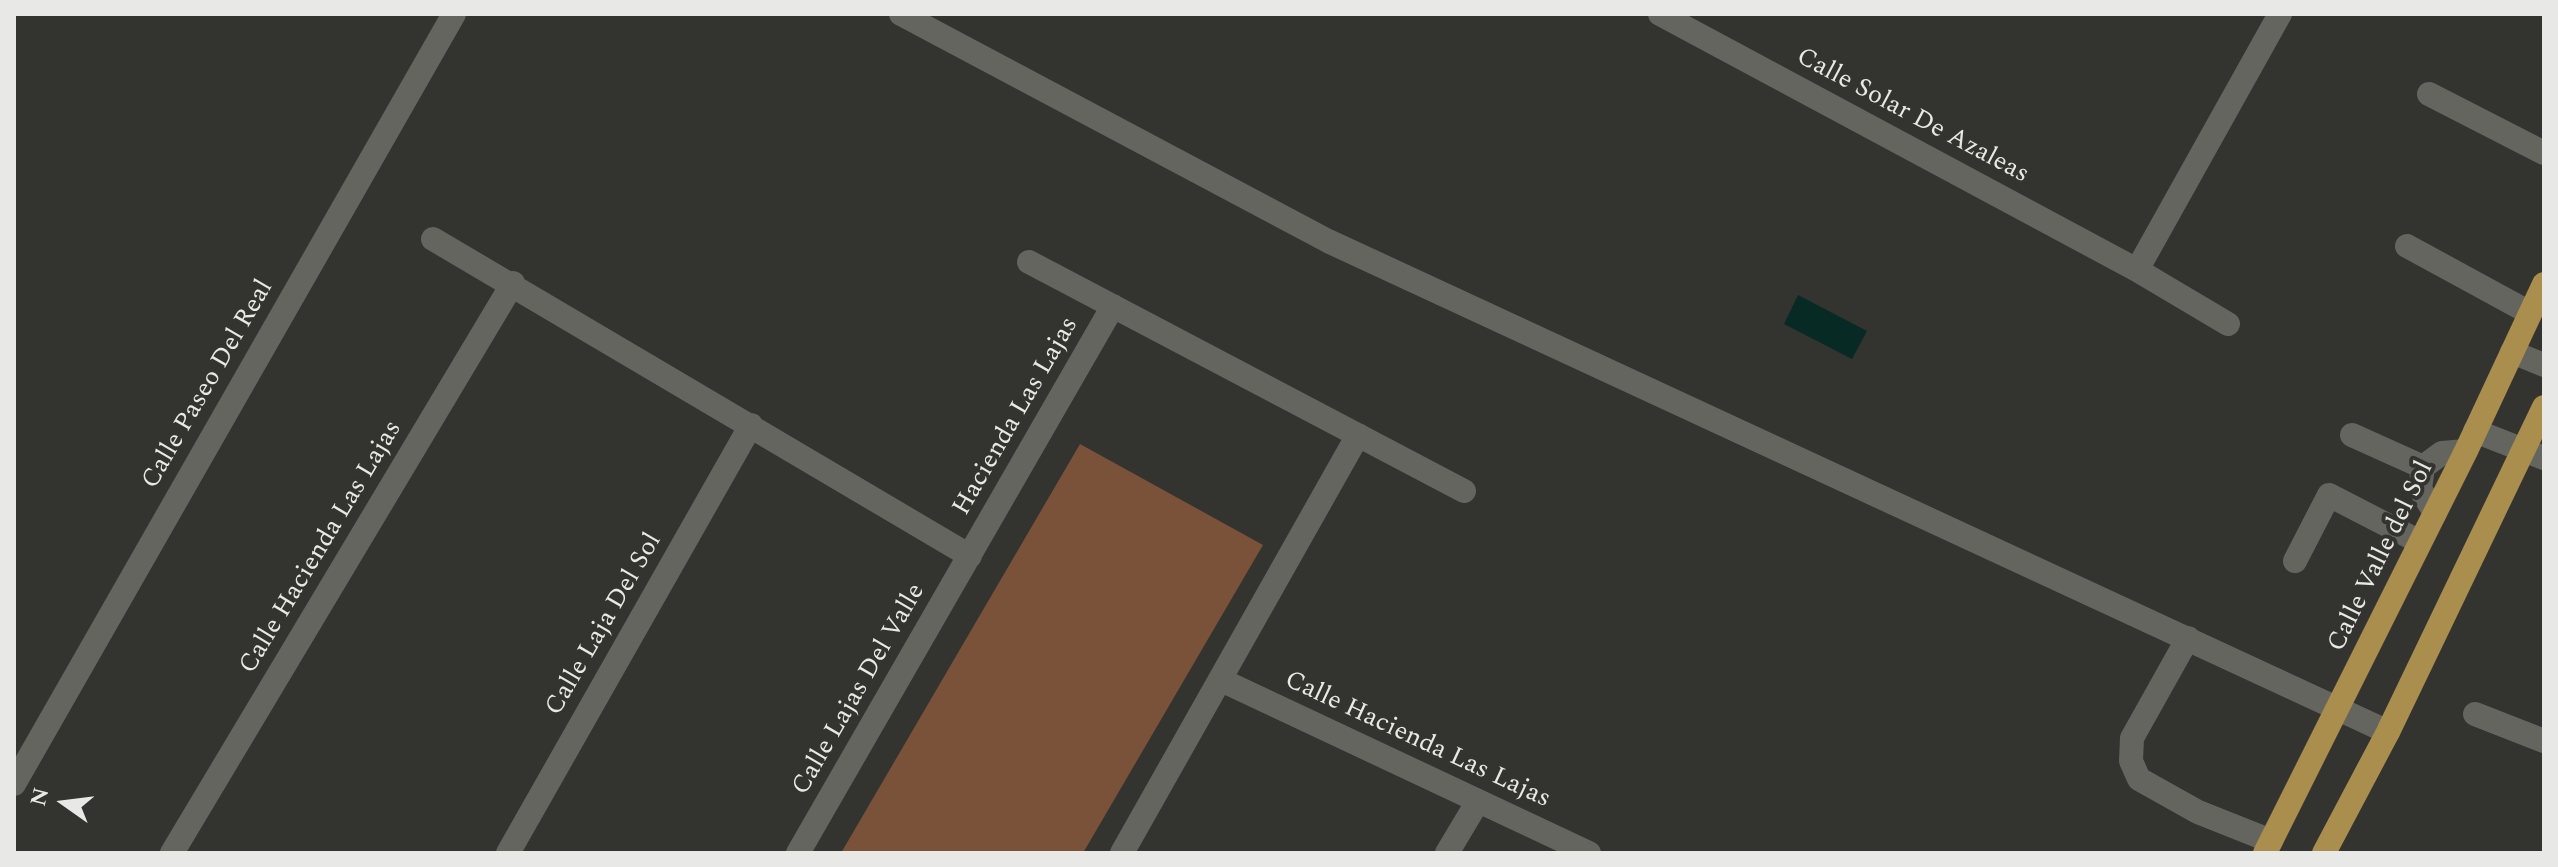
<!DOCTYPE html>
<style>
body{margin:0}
#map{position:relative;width:2558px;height:867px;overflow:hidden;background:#33342f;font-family:Spectral,serif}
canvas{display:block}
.frame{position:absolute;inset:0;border:16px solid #e8e9e6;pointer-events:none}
.north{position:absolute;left:24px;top:763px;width:80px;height:80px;-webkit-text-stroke:6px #33342f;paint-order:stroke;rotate:284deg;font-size:22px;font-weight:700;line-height:32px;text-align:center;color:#e8e9e6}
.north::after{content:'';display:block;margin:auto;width:28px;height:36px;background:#e8e9e6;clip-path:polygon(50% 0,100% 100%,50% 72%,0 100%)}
</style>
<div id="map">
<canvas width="2558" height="867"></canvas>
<div class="frame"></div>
<div class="north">N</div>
</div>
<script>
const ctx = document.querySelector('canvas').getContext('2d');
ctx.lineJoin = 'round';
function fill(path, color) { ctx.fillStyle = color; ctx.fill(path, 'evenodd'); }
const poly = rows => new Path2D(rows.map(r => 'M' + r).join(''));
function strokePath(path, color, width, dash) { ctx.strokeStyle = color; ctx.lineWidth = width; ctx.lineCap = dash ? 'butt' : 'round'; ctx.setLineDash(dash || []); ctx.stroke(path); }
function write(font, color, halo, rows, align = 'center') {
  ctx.font = font + ' Spectral,serif'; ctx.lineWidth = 8; ctx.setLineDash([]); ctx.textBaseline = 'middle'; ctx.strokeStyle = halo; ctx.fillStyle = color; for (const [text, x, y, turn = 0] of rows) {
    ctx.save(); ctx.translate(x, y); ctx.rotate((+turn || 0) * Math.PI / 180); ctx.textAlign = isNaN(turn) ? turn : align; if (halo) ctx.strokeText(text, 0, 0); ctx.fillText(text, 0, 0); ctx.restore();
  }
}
const green = poly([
 [1080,444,1263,545,1083,853,841,853]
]);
const water = poly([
 [1798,295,1867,331,1852,359,1784,324]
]);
const minor = poly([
 [901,14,1328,241,2388,732],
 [1660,14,2137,270,2228,324],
 [2429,94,2544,153],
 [433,239,970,556],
 [2407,246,2530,313],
 [1029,262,1464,491],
 [2137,270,2280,14],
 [2512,352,2544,365],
 [2475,431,2544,458],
 [2352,435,2423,467],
 [2435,513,2420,489,2423,467,2442,453,2466,451],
 [2295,561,2329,495,2420,542],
 [2188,638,2132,738,2131,761,2139,779,2198,812,2271,841],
 [1221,680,1589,853],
 [2475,714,2544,741],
 [14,784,454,14],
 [172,853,513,283],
 [508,853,751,425],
 [798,853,1113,306],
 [1122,853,1358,435],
 [1447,853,1478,801]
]);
const major = poly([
 [2265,853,2466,451,2544,284],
 [2324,853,2388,732,2544,407]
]);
const streetNames = [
 ["Calle Solar De Azaleas",1912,117,28],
 ["Calle Paseo Del Real",209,385,-60],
 ["Hacienda Las Lajas",1017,417,-60],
 ["Calle Hacienda Las Lajas",322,548,-59],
 ["Calle Valle del Sol",2382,557,-64],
 ["Calle Laja Del Sol",605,625,-60],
 ["Calle Lajas Del Valle",860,690,-60],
 ["Calle Hacienda Las Lajas",1417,741,25]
];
fill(green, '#7a523a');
fill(water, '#082a25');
strokePath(minor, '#64655f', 24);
strokePath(major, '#a98e4e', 24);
write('26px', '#e8e9e6', '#33342f', streetNames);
</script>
